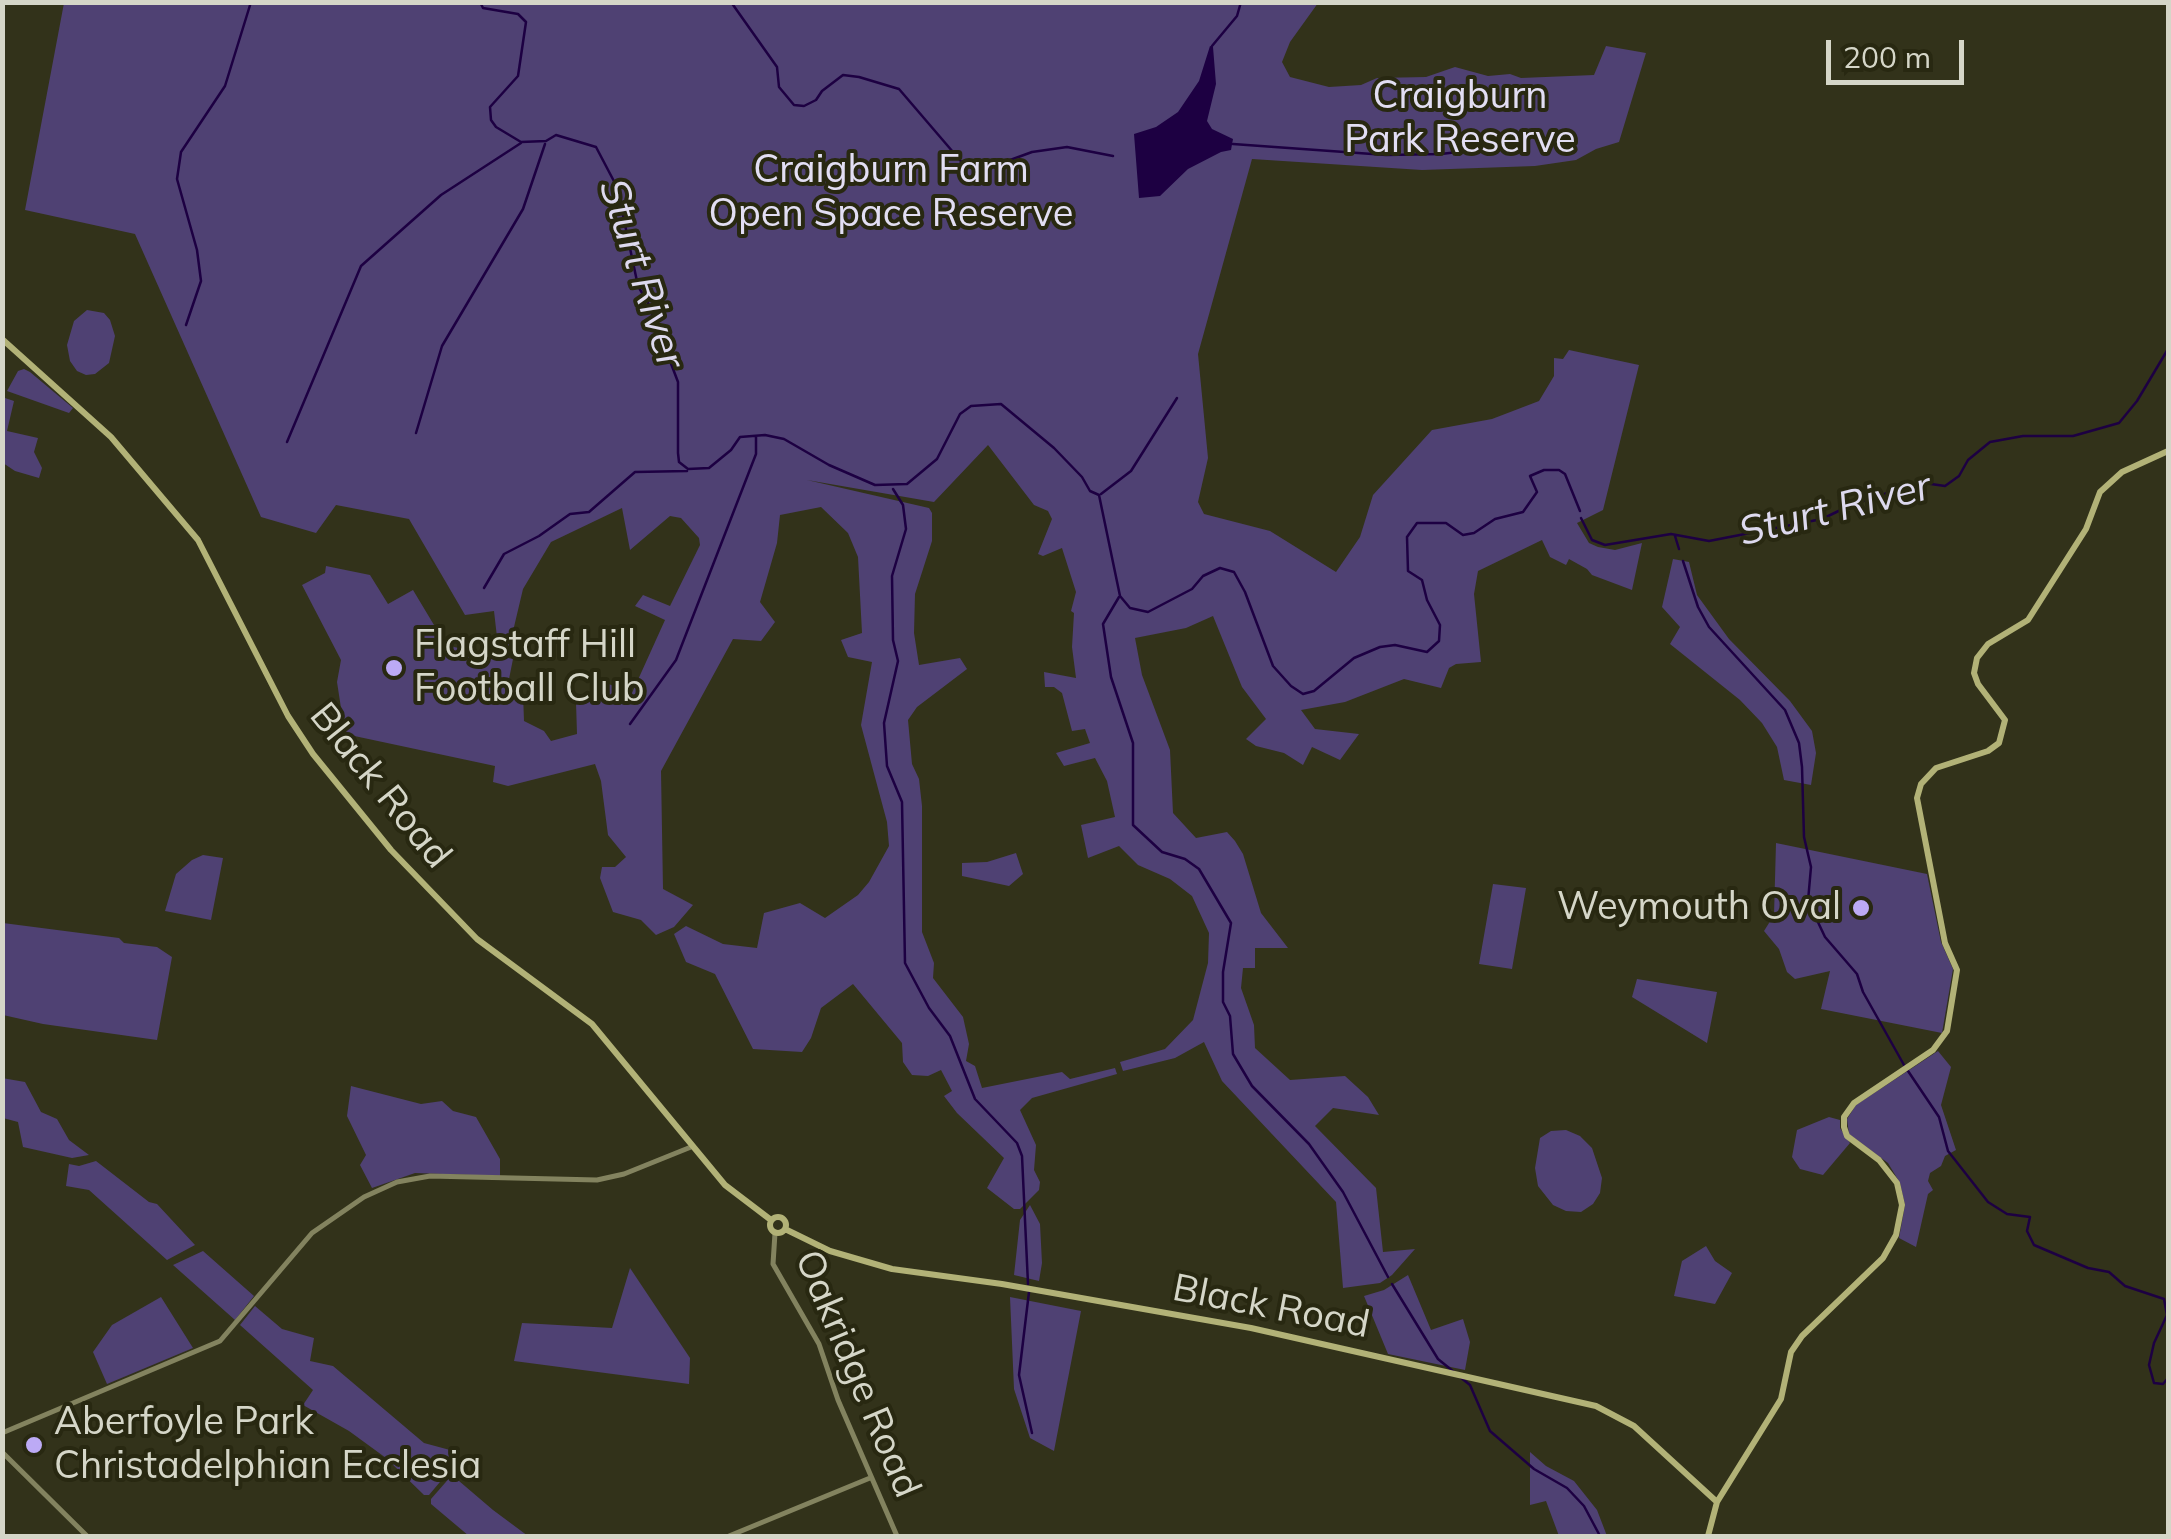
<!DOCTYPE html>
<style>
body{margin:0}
#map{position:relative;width:2171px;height:1539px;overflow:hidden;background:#32321a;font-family:Mulish,sans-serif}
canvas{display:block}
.frame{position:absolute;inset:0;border:5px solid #d5d6c8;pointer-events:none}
.scale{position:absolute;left:1826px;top:40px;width:138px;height:45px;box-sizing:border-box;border:5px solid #d5d6c8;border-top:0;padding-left:12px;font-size:30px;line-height:35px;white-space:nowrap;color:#d5d6c8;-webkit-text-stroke:8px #282811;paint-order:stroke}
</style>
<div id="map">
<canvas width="2171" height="1539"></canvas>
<div class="frame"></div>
<div class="scale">200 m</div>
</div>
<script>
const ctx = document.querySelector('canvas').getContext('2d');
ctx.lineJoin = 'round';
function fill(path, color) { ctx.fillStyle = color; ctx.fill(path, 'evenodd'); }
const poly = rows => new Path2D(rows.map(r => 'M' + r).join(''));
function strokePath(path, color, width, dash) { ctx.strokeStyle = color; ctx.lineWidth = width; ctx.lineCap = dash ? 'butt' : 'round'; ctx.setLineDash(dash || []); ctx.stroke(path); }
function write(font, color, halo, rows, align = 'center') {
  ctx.font = font + ' Mulish,sans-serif'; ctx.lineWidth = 8; ctx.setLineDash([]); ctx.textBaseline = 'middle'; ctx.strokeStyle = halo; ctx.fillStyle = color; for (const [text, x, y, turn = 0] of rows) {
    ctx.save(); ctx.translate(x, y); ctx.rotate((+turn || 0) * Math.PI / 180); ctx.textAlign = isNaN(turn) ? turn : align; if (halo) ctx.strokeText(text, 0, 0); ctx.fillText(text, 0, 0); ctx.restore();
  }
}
const green = poly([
 [64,3,1318,3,1290,42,1282,62,1290,77,1329,87,1361,85,1377,78,1426,77,1455,67,1488,76,1510,74,1521,78,1594,75,1606,46,1646,53,1619,142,1596,149,1576,160,1535,166,1422,170,1252,159,1198,354,1208,458,1198,502,1204,514,1270,531,1336,572,1360,537,1373,495,1432,430,1492,419,1539,401,1554,376,1554,358,1563,359,1569,350,1639,365,1603,510,1577,523,1589,543,1598,547,1615,550,1642,543,1632,590,1592,575,1587,569,1569,559,1566,565,1550,557,1542,540,1478,571,1474,594,1481,662,1456,664,1449,668,1441,688,1404,679,1345,702,1301,710,1315,729,1359,734,1340,760,1312,747,1303,765,1284,753,1256,746,1246,739,1266,719,1242,687,1213,616,1186,628,1135,638,1142,675,1170,750,1173,813,1196,838,1227,832,1235,841,1243,854,1261,913,1288,948,1255,948,1255,968,1243,968,1241,988,1254,1025,1255,1048,1290,1080,1345,1076,1368,1097,1379,1115,1333,1108,1315,1126,1376,1188,1383,1252,1415,1249,1392,1275,1380,1283,1343,1288,1336,1202,1222,1081,1204,1042,1175,1058,1123,1071,1120,1062,1165,1049,1193,1020,1208,963,1209,933,1192,896,1170,879,1138,865,1119,846,1088,858,1081,825,1115,817,1107,781,1095,758,1064,766,1056,753,1090,743,1085,729,1072,731,1062,693,1054,687,1045,687,1044,672,1076,678,1072,647,1074,613,1071,611,1076,592,1062,548,1043,556,1038,554,1052,519,1048,511,1034,505,988,445,934,502,807,480,929,508,932,513,932,541,915,594,914,633,919,665,960,658,967,669,917,707,908,720,912,764,919,779,922,806,922,932,934,963,933,978,963,1017,969,1044,966,1061,975,1066,982,1088,1062,1072,1070,1079,1115,1068,1117,1074,1032,1098,1020,1110,1036,1145,1034,1170,1040,1182,1039,1190,1020,1209,1014,1209,987,1188,1004,1158,957,1113,944,1096,952,1091,941,1070,928,1076,912,1075,903,1062,902,1043,853,984,821,1008,811,1038,802,1052,753,1049,715,974,686,962,674,934,686,926,723,944,757,948,764,913,800,903,825,918,858,895,869,882,889,846,887,822,861,725,872,662,848,657,841,640,862,633,858,557,848,533,821,507,780,515,777,543,760,602,775,622,761,641,733,639,661,771,663,889,693,905,674,927,656,935,641,920,613,912,600,878,602,867,615,867,626,857,608,835,601,781,595,764,508,786,493,782,495,766,345,734,337,682,341,660,302,585,325,573,326,566,370,575,388,604,413,590,443,640,454,647,513,659,507,689,523,693,524,721,544,731,551,741,577,734,576,702,606,683,632,693,665,620,635,606,643,595,670,606,700,545,699,538,681,518,670,516,630,550,622,508,551,542,523,589,509,648,498,646,494,611,465,615,409,519,336,505,316,533,261,517,135,234,25,210],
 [87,310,104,313,110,320,115,336,109,363,95,374,86,375,77,371,70,361,67,345,74,321],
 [24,369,30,372,73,408,69,413,7,391,18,371],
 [5,398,14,401,7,431,38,438,34,452,42,468,39,478,15,471,3,463,2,399],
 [1673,559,1689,562,1697,595,1729,639,1790,701,1812,731,1816,753,1811,785,1784,780,1777,747,1762,723,1740,700,1670,644,1680,627,1662,607],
 [1776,843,1927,874,1941,942,1953,969,1942,1033,1821,1009,1830,971,1795,979,1787,972,1779,949,1764,931,1774,915],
 [1016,853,1023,874,1009,886,962,876,962,863,987,862],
 [203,855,223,858,211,920,165,911,176,874,192,860],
 [1493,884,1526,888,1512,969,1479,964],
 [3,923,119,938,124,943,157,947,172,957,157,1040,43,1024,3,1015],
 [1637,979,1717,992,1707,1043,1632,997],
 [1938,1051,1951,1067,1941,1105,1956,1150,1945,1156,1941,1166,1930,1173,1928,1181,1933,1190,1928,1194,1916,1247,1899,1238,1905,1205,1900,1183,1888,1163,1849,1134,1847,1119,1856,1105],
 [2,1078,25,1082,41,1112,57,1119,69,1140,89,1155,72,1158,23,1147,18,1122,3,1118],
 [351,1086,421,1104,442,1101,453,1111,476,1117,500,1159,500,1176,415,1173,372,1188,360,1165,366,1155,347,1116],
 [1829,1117,1840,1120,1840,1128,1850,1143,1823,1175,1800,1169,1792,1157,1797,1130],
 [1566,1130,1580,1136,1592,1148,1602,1178,1600,1193,1593,1204,1581,1212,1566,1211,1553,1205,1538,1186,1535,1168,1540,1138,1551,1131],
 [96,1161,149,1202,157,1204,195,1245,167,1260,89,1190,66,1186,69,1164,79,1166],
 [1030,1205,1040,1224,1042,1263,1039,1281,1014,1275,1020,1220],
 [1706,1246,1715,1261,1732,1273,1715,1304,1674,1296,1682,1261],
 [203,1251,254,1296,235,1320,173,1265],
 [630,1268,690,1358,689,1384,514,1361,522,1323,612,1328],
 [1408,1275,1431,1330,1463,1319,1470,1342,1465,1370,1388,1354,1364,1296,1384,1290],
 [161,1297,193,1348,107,1384,93,1352,112,1325],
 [1010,1297,1081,1311,1054,1451,1030,1438,1014,1389],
 [255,1306,282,1329,314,1338,310,1361,333,1366,424,1443,450,1450,452,1454,445,1476,429,1495,424,1495,386,1458,349,1431,303,1405,313,1390,240,1325],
 [1530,1452,1546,1466,1574,1481,1597,1510,1607,1536,1559,1536,1546,1501,1530,1505],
 [452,1475,493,1510,528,1536,469,1536,431,1504,431,1499]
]);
const water = poly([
 [1210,46,1213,47,1216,84,1207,121,1212,129,1233,139,1231,150,1221,152,1188,169,1160,196,1139,198,1134,134,1156,127,1178,112,1199,81]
]);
const stream = poly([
 [480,2,483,8,518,14,526,22,518,76,490,107,491,120,496,127,521,142,546,141,556,135,596,147,617,187,638,286,648,303,678,382,678,453,679,462,688,469,709,468,731,450,740,437,765,435,784,439,829,465,875,485,907,484,937,459,960,414,971,406,1001,404,1054,448,1082,477,1090,491,1099,495,1120,596,1130,608,1148,612,1192,589,1203,576,1220,568,1234,572,1245,592,1273,666,1291,686,1303,694,1314,691,1354,658,1380,647,1395,645,1427,652,1439,641,1440,625,1427,600,1422,580,1408,571,1407,537,1417,523,1446,523,1463,535,1474,533,1495,519,1523,512,1537,492,1530,476,1544,470,1559,470,1565,474,1580,511],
 [731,2,777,67,779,87,794,105,804,106,816,100,822,91,843,75,859,77,899,89,965,166,983,170,1032,152,1067,147,1113,156],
 [1212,46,1237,16,1241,2],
 [1233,144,1386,155,1441,154,1507,146],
 [186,325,201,281,197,250,177,179,181,152,225,86,251,2],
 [416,433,442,346,523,209,545,144],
 [287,442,361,266,441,195,521,143],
 [893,489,903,505,906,529,892,576,893,640,898,661,884,723,887,766,902,802,905,963,929,1008,950,1036,975,1099,1017,1143,1022,1156,1028,1284],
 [1101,494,1131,471,1177,398],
 [1581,518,1592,540,1605,545,1671,534,1709,541,1822,519,1851,505,1906,487,1924,483,1945,486,1959,476,1968,460,1990,442,2023,436,2073,436,2119,423,2137,401,2168,349],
 [1675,536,1679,549],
 [1683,561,1698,607,1709,627,1785,710,1799,743,1802,767,1804,837,1811,867,1808,901,1825,937,1857,974,1863,992,1904,1065,1939,1117,1948,1151,1988,1202,2007,1214,2030,1217,2027,1231,2034,1245,2088,1268,2109,1272,2125,1286,2164,1299,2167,1315,2154,1343,2149,1365,2154,1383,2163,1384,2168,1378],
 [484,588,504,554,539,536,570,514,589,512,635,472,687,471],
 [1119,597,1103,624,1111,677,1133,743,1133,825,1162,852,1185,859,1199,869,1231,923,1223,972,1223,1002,1230,1016,1233,1054,1252,1086,1309,1144,1343,1192,1388,1277],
 [630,724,676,660,756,454,756,436],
 [1392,1284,1438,1359,1454,1372],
 [1029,1292,1019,1375,1032,1433],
 [1460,1377,1470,1385,1490,1431,1534,1469,1567,1488,1584,1506,1600,1536]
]);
const tertiary = poly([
 [775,1233,773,1264,819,1344,838,1400,897,1536],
 [2,1433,220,1341,312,1233,364,1197,397,1182,430,1176,597,1180,624,1174,691,1147],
 [2,1452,87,1536],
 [729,1536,870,1478]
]);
const secondary = poly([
 [2,339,111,437,198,540,288,716,313,754,391,850,477,939,592,1024,725,1185,771,1220],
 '770 1225a8 8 0 1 1 16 0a8 8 0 1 1-16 0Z',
 [785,1229,830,1251,892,1269,1002,1284,1251,1328,1596,1406,1634,1426,1717,1502],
 [1708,1536,1717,1502,1781,1399,1791,1352,1802,1336,1883,1258,1896,1235,1902,1205,1897,1183,1879,1160,1847,1136,1844,1127,1844,1117,1854,1103,1933,1050,1947,1031,1957,970,1945,943,1917,798,1921,784,1936,768,1988,751,1999,743,2005,720,1978,684,1974,673,1977,658,1988,644,2028,620,2086,529,2100,492,2122,472,2168,451]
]);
const markers = [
 [394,668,10,"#bcaaf5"],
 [1861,908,10,"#bcaaf5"],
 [34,1445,10,"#bcaaf5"]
];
const parkNames = [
 ["Craigburn",1460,97],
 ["Park Reserve",1460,141],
 ["Craigburn Farm",891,171],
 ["Open Space Reserve",891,215]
];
const poiNames = [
 ["Flagstaff Hill",414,646],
 ["Football Club",414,690],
 ["Weymouth Oval",1841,908,"right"],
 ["Aberfoyle Park",54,1423],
 ["Christadelphian Ecclesia",54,1467]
];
const streetNames = [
 ["Black Road",380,786,51],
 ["Black Road",1271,1307,11],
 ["Oakridge Road",857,1374,67]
];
const waterNames = [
 ["Sturt River",641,274,72],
 ["Sturt River",1835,510,-14]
];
fill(green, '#4f4173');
fill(water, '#1d0042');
strokePath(stream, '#1d0042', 2.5);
strokePath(tertiary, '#83835f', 5);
strokePath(secondary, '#b2b277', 6);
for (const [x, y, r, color] of markers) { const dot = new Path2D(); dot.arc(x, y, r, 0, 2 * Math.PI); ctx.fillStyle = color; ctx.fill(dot); strokePath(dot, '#282811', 4); }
write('38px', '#e2def3', '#282811', parkNames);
write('38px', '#d5d6c8', '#282811', poiNames, 'left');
write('38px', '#d5d6c8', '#282811', streetNames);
write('italic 40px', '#ddd9ee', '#282811', waterNames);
</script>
